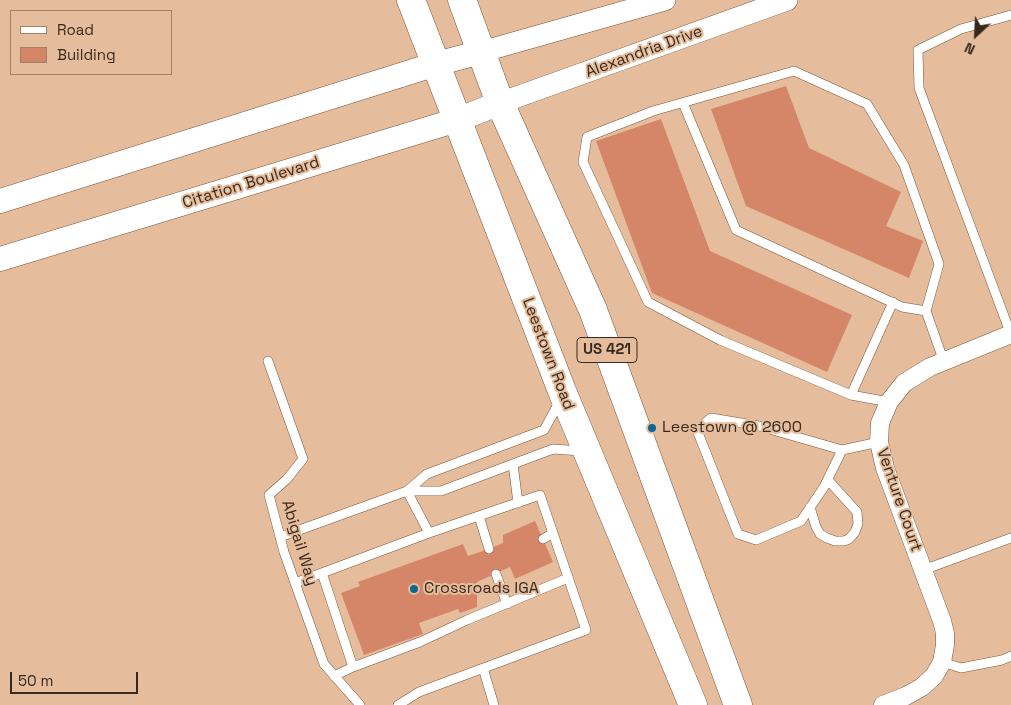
<!DOCTYPE html>
<style>
body{margin:0}
#map{position:relative;width:1011px;height:705px;overflow:hidden;background:#e5bd9d;font-family:"Space Grotesk",sans-serif}
canvas{display:block}
.legend{position:absolute;left:10px;top:10px;width:162px;height:65px;box-sizing:border-box;background:#e5bd9d;border:1px solid #a08269;margin:0;padding:6px 9px;list-style:none;font-size:15px;color:#39291c}
.legend li{display:flex;align-items:center;gap:10px;height:25px}
.legend b{width:25px;border:1px solid #a08269}
.north{position:absolute;left:951px;top:10px;width:50px;height:50px;-webkit-text-stroke:4px #e5bd9d;paint-order:stroke;rotate:205deg;font-size:14px;font-weight:700;line-height:20px;text-align:center;color:#39291c}
.north::after{content:'';display:block;margin:auto;width:18px;height:22px;background:#39291c;clip-path:polygon(50% 0,100% 100%,50% 72%,0 100%)}
.scale{position:absolute;left:10px;top:672px;width:128px;height:22px;box-sizing:border-box;border:2px solid #39291c;border-top:0;padding-left:6px;font-size:15px;line-height:18px;white-space:nowrap;color:#39291c;-webkit-text-stroke:4px #e5bd9d;paint-order:stroke}
</style>
<div id="map">
<canvas width="1011" height="705"></canvas>
<ul class="legend">
<li><b style="height:6px;background:#fff"></b>Road</li>
<li><b style="height:14px;background:#d58568"></b>Building</li>
</ul>
<div class="north">N</div>
<div class="scale">50 m</div>
</div>
<script>
const ctx = document.querySelector('canvas').getContext('2d');
ctx.lineJoin = 'round';
function fill(path, color) { ctx.fillStyle = color; ctx.fill(path, 'evenodd'); }
const poly = rows => new Path2D(rows.map(r => 'M' + r).join(''));
function strokePath(path, color, width, dash) { ctx.strokeStyle = color; ctx.lineWidth = width; ctx.lineCap = dash ? 'butt' : 'round'; ctx.setLineDash(dash || []); ctx.stroke(path); }
function write(font, color, halo, rows, align = 'center') {
  ctx.font = font + ' "Space Grotesk",sans-serif'; ctx.lineWidth = 4; ctx.setLineDash([]); ctx.textBaseline = 'middle'; ctx.strokeStyle = halo; ctx.fillStyle = color; for (const [text, x, y, turn = 0] of rows) {
    ctx.save(); ctx.translate(x, y); ctx.rotate((+turn || 0) * Math.PI / 180); ctx.textAlign = isNaN(turn) ? turn : align; if (halo) ctx.strokeText(text, 0, 0); ctx.fillText(text, 0, 0); ctx.restore();
  }
}
const building = poly([
 [786,86,809,148,901,192,886,226,923,241,909,278,746,206,711,109],
 [661,119,710,251,852,315,827,372,652,293,596,141],
 [535,521,553,562,515,579,510,567,477,582,477,607,460,613,458,609,419,623,423,634,364,655,341,593,360,586,358,582,463,544,468,556,489,549,503,543,503,535]
]);
const service = poly([
 [683,103,736,230,902,307,926,311],
 [1011,335,919,88,918,50,961,29,1011,15],
 [268,361,303,459,287,479,269,495,284,552,324,664,360,705],
 [851,395,893,302],
 [889,402,851,395,720,340,648,302,583,162,587,137,653,111,794,71,867,104,904,165,939,264,926,311,944,362],
 [842,450,759,426,711,418,697,430,738,534,756,540,801,521,824,487,842,450,879,442],
 [513,464,518,503],
 [407,491,427,474,544,430,555,410,559,401],
 [407,491,429,533],
 [810,507,816,527,820,534,827,538,835,541,844,541,849,539,855,532,858,524,857,512,828,480],
 [479,516,489,549],
 [280,537,407,491,441,491,553,449,581,451],
 [543,539,553,533],
 [923,570,1011,538],
 [322,573,353,667],
 [496,574,507,604],
 [295,583,429,533,540,495,586,630,419,692,398,705],
 [942,662,961,668,1002,660,1011,656],
 [483,668,494,705],
 [334,676,353,667,420,642,467,620,568,578]
]);
const minor = poly([
 [883,705,906,696,922,687,934,676,942,662,945,645,945,633,942,621,885,468,879,442,880,423,889,402,904,383,930,367,1011,334]
]);
const tertiary = poly([
 [481,52,665,0],
 [500,103,787,0]
]);
const secondary = poly([
 [0,201,436,64,481,52],
 [0,259,457,120,500,103]
]);
const primary = poly([
 [411,0,562,391,693,705],
 [462,0,500,103,593,310,738,705]
]);
const markers = [
 [652,428,5,"#0f6797"],
 [414,589,5,"#0f6797"]
];
const shields = [
 [607,350,60]
];
const shieldNames = [
 ["US 421",607,350]
];
const streetNames = [
 ["Alexandria Drive",644,52,-20],
 ["Citation Boulevard",251,183,-17],
 ["Leestown Road",548,354,69],
 ["Venture Court",899,500,71],
 ["Abigail Way",299,543,73]
];
const poiNames = [
 ["Leestown @ 2600",662,428],
 ["Crossroads IGA",424,589]
];
fill(building, '#d58568');
strokePath(service, '#7a5639', 10);
strokePath(minor, '#7a5639', 19);
strokePath(tertiary, '#7a5639', 22);
strokePath(secondary, '#7a5639', 25);
strokePath(primary, '#7a5639', 29);
strokePath(service, '#fff', 9);
strokePath(minor, '#fff', 18);
strokePath(tertiary, '#fff', 21);
strokePath(secondary, '#fff', 24);
strokePath(primary, '#fff', 28);
for (const [x, y, r, color] of markers) { const dot = new Path2D(); dot.arc(x, y, r, 0, 2 * Math.PI); ctx.fillStyle = color; ctx.fill(dot); strokePath(dot, '#e5bd9d', 2); }
for (const [x, y, w] of shields) { const box = new Path2D(); box.roundRect(x - w / 2, y - 12.5, w, 25, 4); ctx.fillStyle = '#e5bd9d'; ctx.fill(box); strokePath(box, '#39291c', 1); }
write('bold 15px', '#39291c', null, shieldNames);
write('16px', '#39291c', '#e5bd9d', streetNames);
write('16px', '#39291c', '#e5bd9d', poiNames, 'left');
</script>
